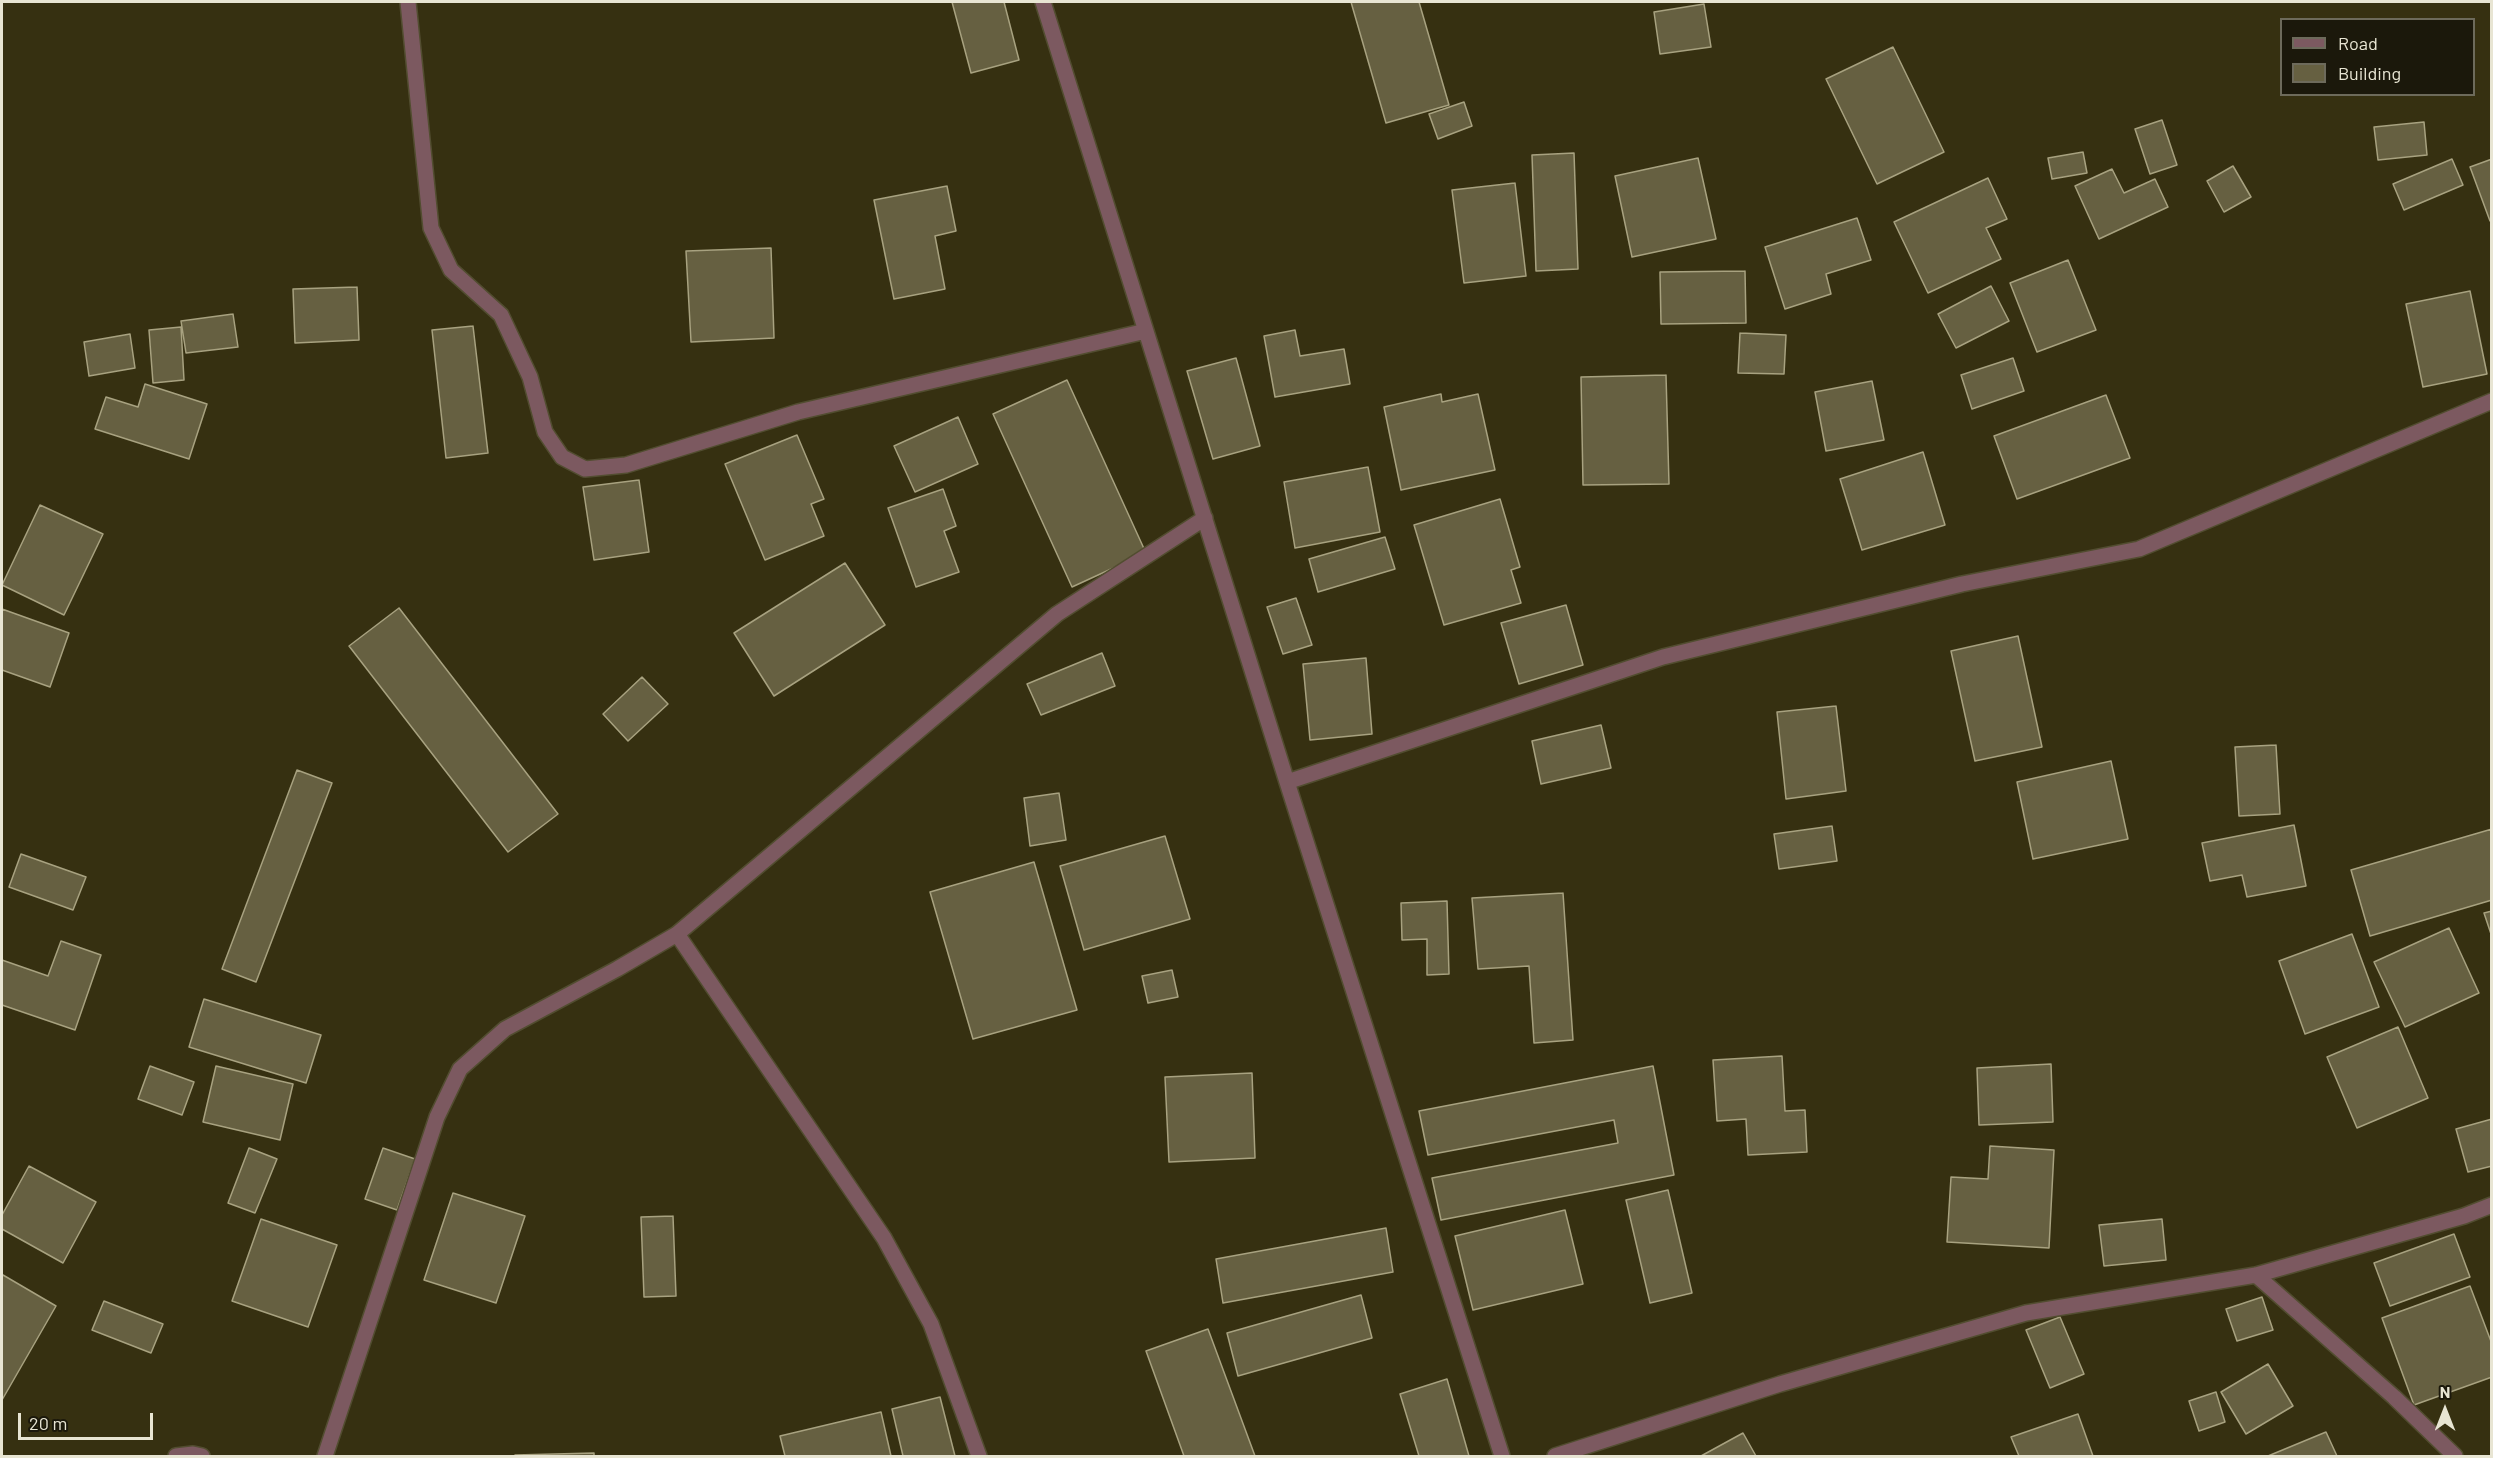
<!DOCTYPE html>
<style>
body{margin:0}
#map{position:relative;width:2493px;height:1458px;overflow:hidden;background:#363011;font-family:Barlow,sans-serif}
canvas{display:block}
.frame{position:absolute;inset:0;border:3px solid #e8e5d3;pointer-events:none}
.legend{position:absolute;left:2280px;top:18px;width:195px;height:78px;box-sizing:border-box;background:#1b180b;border:2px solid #6d6a5b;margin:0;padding:8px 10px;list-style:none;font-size:18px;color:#e8e5d3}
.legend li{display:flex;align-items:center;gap:12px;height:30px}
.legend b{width:30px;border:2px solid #6d6a5b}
.north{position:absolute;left:2415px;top:1380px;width:60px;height:60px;-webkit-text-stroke:4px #1b180b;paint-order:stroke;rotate:0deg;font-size:16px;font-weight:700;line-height:24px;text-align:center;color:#e8e5d3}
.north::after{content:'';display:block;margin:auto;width:21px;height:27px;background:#e8e5d3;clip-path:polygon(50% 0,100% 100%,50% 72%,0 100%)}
.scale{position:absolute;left:18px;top:1413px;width:135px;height:27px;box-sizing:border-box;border:3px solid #e8e5d3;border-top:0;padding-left:8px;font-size:18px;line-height:21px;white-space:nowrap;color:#e8e5d3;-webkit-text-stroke:4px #1b180b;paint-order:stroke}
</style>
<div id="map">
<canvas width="2493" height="1458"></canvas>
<div class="frame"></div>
<ul class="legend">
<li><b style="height:8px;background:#7c5960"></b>Road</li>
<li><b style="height:16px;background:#666041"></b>Building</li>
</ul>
<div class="north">N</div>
<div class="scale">20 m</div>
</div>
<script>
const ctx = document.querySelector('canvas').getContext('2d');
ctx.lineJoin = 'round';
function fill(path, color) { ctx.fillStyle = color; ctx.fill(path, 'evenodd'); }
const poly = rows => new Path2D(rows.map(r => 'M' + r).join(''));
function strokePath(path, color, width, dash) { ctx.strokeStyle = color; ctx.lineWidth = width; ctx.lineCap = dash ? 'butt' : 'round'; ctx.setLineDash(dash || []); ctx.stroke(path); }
const building = poly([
 [952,2,1004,2,1019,60,971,73,952,2],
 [1351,2,1419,2,1449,105,1386,123,1351,2],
 [1704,4,1711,47,1660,54,1654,12,1704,4],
 [1893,47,1944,152,1877,184,1826,79,1893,47],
 [1464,102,1472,126,1438,139,1429,114,1464,102],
 [2162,120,2177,165,2150,174,2135,129,2162,120],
 [2424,122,2427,155,2378,160,2374,127,2424,122],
 [2083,152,2087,173,2052,179,2048,158,2083,152],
 [1574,153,1578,269,1536,271,1532,155,1574,153],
 [1698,158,1716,239,1632,257,1615,176,1698,158],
 [2452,159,2463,185,2404,210,2393,184,2452,159],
 [2492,159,2492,220,2490,221,2470,167,2492,159],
 [2233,166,2251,197,2224,212,2207,181,2233,166],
 [2112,169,2124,193,2155,179,2168,207,2099,239,2075,186,2112,169],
 [1988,178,2007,219,1986,228,2001,259,1928,293,1894,222,1988,178],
 [1515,183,1526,276,1464,283,1452,190,1515,183],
 [947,186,956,231,935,236,945,289,894,299,874,200,947,186],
 [1857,218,1871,260,1826,274,1831,294,1785,309,1765,247,1857,218],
 [771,248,774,338,691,342,686,251,771,248],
 [2068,260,2096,330,2037,352,2010,283,2068,260],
 [1745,271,1746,323,1661,324,1660,272,1745,271],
 [1991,286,2009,321,1956,348,1938,314,1991,286],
 [357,287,359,340,295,343,293,289,357,287],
 [2470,291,2487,374,2423,387,2406,304,2470,291],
 [233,314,238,347,186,353,181,321,233,314],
 [473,326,488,453,446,458,432,330,473,326],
 [181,327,184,380,153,383,149,330,181,327],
 [1295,330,1300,356,1344,349,1350,384,1275,397,1264,336,1295,330],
 [1740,333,1786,335,1784,374,1738,373,1740,333],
 [130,334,135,368,89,376,84,342,130,334],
 [1236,358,1260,446,1213,459,1187,371,1236,358],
 [2013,358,2024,391,1972,409,1961,375,2013,358],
 [1666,375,1669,484,1583,485,1581,377,1666,375],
 [1067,380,1146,553,1072,587,993,414,1067,380],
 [1872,381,1884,440,1826,451,1815,392,1872,381],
 [145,384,207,404,189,459,95,429,106,397,138,407,145,384],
 [1441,394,1442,402,1478,394,1495,470,1401,490,1384,407,1441,394],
 [2106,395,2130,458,2017,499,1994,436,2106,395],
 [958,417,978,464,915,492,894,446,958,417],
 [797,435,824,499,811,504,824,536,765,560,725,464,797,435],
 [1923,452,1945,525,1862,550,1840,479,1923,452],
 [1368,467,1380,532,1295,548,1284,482,1368,467],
 [639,480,649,552,594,560,583,487,639,480],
 [943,489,956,526,944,531,959,572,916,587,888,508,943,489],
 [1500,499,1520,567,1511,570,1521,603,1444,625,1414,525,1500,499],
 [40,505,103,534,64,615,2,585,40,505],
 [1385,537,1395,569,1318,592,1309,559,1385,537],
 [845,563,885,625,774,696,734,633,845,563],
 [1296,598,1312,645,1283,654,1267,607,1296,598],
 [1566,605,1583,665,1519,684,1501,623,1566,605],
 [399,608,558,814,508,852,349,646,399,608],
 [2,609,69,633,50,687,2,670,2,609],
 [2018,636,2042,747,1975,761,1951,651,2018,636],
 [1102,653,1115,686,1041,715,1027,684,1102,653],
 [1366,658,1372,734,1310,740,1303,664,1366,658],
 [642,677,668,704,628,741,603,714,642,677],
 [1836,706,1846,791,1786,799,1777,712,1836,706],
 [1601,725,1611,768,1541,784,1532,741,1601,725],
 [2276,745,2280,814,2239,816,2235,747,2276,745],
 [2111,761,2128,839,2033,859,2017,782,2111,761],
 [297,770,332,783,256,982,222,969,297,770],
 [1059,793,1066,840,1030,846,1024,798,1059,793],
 [2294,825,2306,886,2247,897,2242,875,2210,881,2202,843,2294,825],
 [1832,826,1837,861,1779,869,1774,834,1832,826],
 [2492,829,2492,900,2370,936,2351,870,2492,829],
 [1165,836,1190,919,1084,950,1060,866,1165,836],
 [21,854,86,877,73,910,9,887,21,854],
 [1034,862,1077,1010,973,1039,930,892,1034,862],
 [1563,893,1573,1040,1534,1043,1529,966,1478,969,1472,898,1563,893],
 [1447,901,1449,974,1427,975,1427,939,1402,940,1401,903,1447,901],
 [2492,911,2492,937,2484,913,2492,911],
 [2449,928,2479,993,2405,1027,2374,962,2449,928],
 [2352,934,2379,1007,2305,1034,2279,961,2352,934],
 [61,941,101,955,75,1030,2,1005,2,960,48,976,61,941],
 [1172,970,1178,997,1148,1003,1142,976,1172,970],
 [204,999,321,1035,306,1083,189,1047,204,999],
 [2398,1027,2428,1098,2357,1128,2327,1057,2398,1027],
 [1782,1056,1785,1111,1805,1110,1807,1152,1748,1155,1746,1119,1717,1121,1713,1060,1782,1056],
 [2051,1064,2053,1122,1979,1125,1977,1068,2051,1064],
 [150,1066,194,1082,182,1115,138,1099,150,1066],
 [216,1066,293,1084,280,1140,203,1122,216,1066],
 [1653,1066,1674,1175,1441,1220,1432,1178,1618,1143,1614,1120,1428,1155,1419,1111,1653,1066],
 [1252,1073,1255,1158,1169,1162,1165,1077,1252,1073],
 [2492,1119,2492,1166,2468,1172,2456,1129,2492,1119],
 [1990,1146,2054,1150,2049,1248,1947,1242,1951,1177,1988,1179,1990,1146],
 [249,1148,277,1159,255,1213,228,1203,249,1148],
 [383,1148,415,1159,397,1210,365,1199,383,1148],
 [29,1166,96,1202,63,1263,2,1229,2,1215,29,1166],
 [1668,1190,1692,1293,1650,1303,1626,1200,1668,1190],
 [453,1193,525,1216,496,1303,424,1280,453,1193],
 [1565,1210,1583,1284,1473,1310,1455,1236,1565,1210],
 [673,1216,676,1296,644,1297,641,1217,673,1216],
 [261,1219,337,1245,308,1327,232,1301,261,1219],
 [2162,1219,2166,1260,2104,1266,2099,1225,2162,1219],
 [1386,1228,1393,1272,1223,1303,1216,1259,1386,1228],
 [2454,1234,2470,1277,2390,1306,2374,1263,2454,1234],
 [3,1275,56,1306,2,1400,2,1277,3,1275],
 [2470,1286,2492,1344,2492,1377,2414,1405,2382,1318,2470,1286],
 [1361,1295,1372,1338,1238,1376,1227,1333,1361,1295],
 [2262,1297,2273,1330,2237,1341,2226,1309,2262,1297],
 [104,1301,163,1324,151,1353,92,1330,104,1301],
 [2060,1317,2084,1374,2050,1388,2026,1330,2060,1317],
 [1208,1329,1255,1456,1184,1456,1146,1351,1208,1329],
 [2268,1364,2293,1406,2246,1434,2221,1392,2268,1364],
 [1447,1379,1469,1456,1419,1456,1400,1394,1447,1379],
 [2216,1392,2225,1422,2199,1431,2189,1401,2216,1392],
 [940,1397,955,1456,903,1456,892,1409,940,1397],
 [881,1412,891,1456,785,1456,780,1436,881,1412],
 [2078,1414,2093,1456,2019,1456,2011,1437,2078,1414],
 [2326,1432,2337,1456,2268,1456,2326,1432],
 [1743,1433,1756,1456,1701,1456,1743,1433],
 [594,1453,594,1456,515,1456,515,1455,594,1453]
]);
const minor = poly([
 [408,2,431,228,451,270,501,315,530,377,545,432,562,457,585,469,626,465,798,412,1146,331],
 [1043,2,1287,782,1502,1456],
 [1287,782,1663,657,1962,584,2139,549,2492,401],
 [677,934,884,1238,931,1324,979,1456],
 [2256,1275,2394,1397,2455,1456],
 [176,1456,193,1454,202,1456],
 [325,1456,437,1117,460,1069,505,1029,617,969,677,934,1057,614,1205,518],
 [1555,1456,1780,1384,2026,1313,2256,1275,2464,1216,2492,1205]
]);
fill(building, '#666041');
strokePath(building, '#a8a280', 1.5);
strokePath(minor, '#524d30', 18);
strokePath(minor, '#7c5960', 15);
</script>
